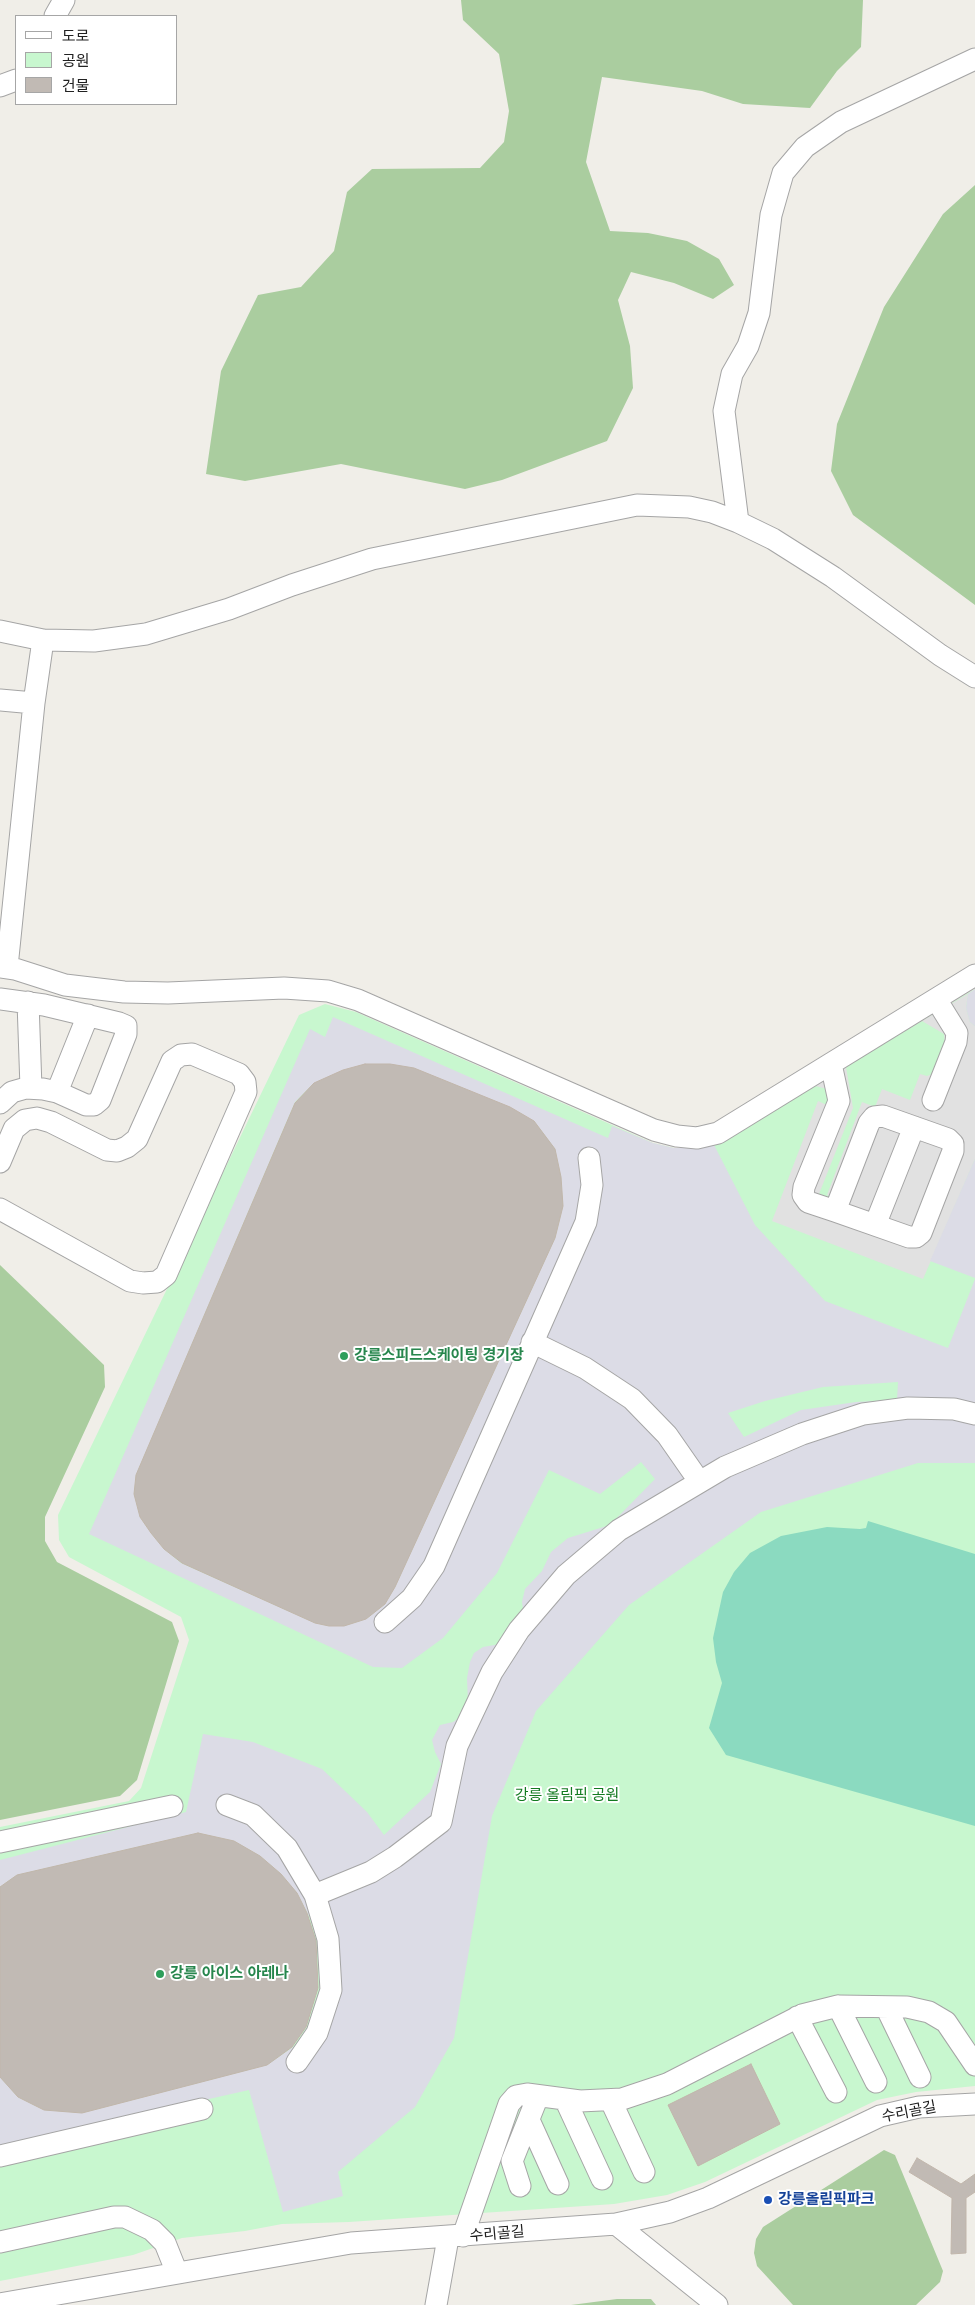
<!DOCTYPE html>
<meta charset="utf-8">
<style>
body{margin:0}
#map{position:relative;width:975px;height:2305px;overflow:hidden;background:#f0eee8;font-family:Montserrat,"Noto Sans KR",sans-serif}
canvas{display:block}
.legend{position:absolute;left:15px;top:15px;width:162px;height:90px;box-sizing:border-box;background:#fff;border:1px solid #a6a6a6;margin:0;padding:6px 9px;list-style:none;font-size:15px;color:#212121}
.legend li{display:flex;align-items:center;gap:10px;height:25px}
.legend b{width:25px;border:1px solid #a6a6a6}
</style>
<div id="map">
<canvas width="975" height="2305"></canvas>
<ul class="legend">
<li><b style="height:6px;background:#fff"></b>도로</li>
<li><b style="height:14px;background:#c8f7cf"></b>공원</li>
<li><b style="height:14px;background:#c1bab4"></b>건물</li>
</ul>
</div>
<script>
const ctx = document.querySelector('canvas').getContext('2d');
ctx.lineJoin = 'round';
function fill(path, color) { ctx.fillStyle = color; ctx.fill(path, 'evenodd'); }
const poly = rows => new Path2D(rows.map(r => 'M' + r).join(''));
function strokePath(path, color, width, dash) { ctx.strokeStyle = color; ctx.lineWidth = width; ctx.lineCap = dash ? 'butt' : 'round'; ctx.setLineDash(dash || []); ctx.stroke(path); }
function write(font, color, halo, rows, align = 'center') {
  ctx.font = font + ' Montserrat,"Noto Sans KR",sans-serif'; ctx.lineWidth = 4; ctx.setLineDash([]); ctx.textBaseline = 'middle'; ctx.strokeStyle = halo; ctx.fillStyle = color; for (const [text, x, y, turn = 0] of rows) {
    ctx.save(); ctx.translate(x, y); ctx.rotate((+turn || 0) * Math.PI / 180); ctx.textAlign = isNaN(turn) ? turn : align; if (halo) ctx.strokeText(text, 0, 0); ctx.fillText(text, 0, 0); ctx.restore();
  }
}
const forest = poly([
 [461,0,863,0,861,47,837,71,810,108,743,104,702,91,602,77,586,162,610,231,648,233,687,241,719,259,734,285,713,299,674,283,631,272,618,300,630,346,633,388,607,441,502,480,465,489,341,464,245,481,206,474,221,371,258,295,301,287,334,251,347,192,372,169,480,168,504,142,509,111,499,54,463,20],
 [975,185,975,605,853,515,831,471,837,424,884,307,943,214],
 [0,1265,104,1365,105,1387,45,1517,45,1541,57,1562,172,1622,179,1641,137,1780,120,1796,0,1820],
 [884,2150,895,2155,943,2271,940,2282,916,2305,793,2305,757,2266,754,2253,756,2239,763,2227],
 [617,2299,651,2299,656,2305,571,2305]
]);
const park = poly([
 [975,989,975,2086,916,2092,877,2100,705,2182,667,2195,614,2204,349,2222,282,2224,245,2231,182,2238,133,2255,0,2281,0,1827,129,1801,141,1788,189,1640,181,1617,69,1557,59,1540,58,1515,299,1015,325,1004,356,1012,653,1143,674,1148,697,1148,807,1090]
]);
const pitch = poly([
 [868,1521,975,1554,975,1826,726,1755,709,1728,722,1683,716,1662,713,1638,723,1592,734,1572,750,1553,781,1536,827,1527,860,1529,866,1528]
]);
const parking = poly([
 [968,994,966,1008,970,1022,975,1026,975,1159,923,1279,772,1221,818,1101,831,1107,831,1090,815,1086,846,1067,853,1108,819,1194,821,1200,835,1198,827,1195,862,1102,875,1107,882,1089,910,1100,920,1074,927,1076,935,1073,945,1044,944,1034,922,1021]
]);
const plaza = poly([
 [975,989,975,1026,970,1022,966,1008,968,994],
 [333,1017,608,1138,612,1126,653,1143,674,1148,697,1148,711,1139,755,1225,825,1301,948,1348,975,1279,975,1463,918,1463,761,1512,629,1605,536,1711,492,1816,454,2038,415,2107,338,2172,343,2196,283,2212,249,2090,0,2146,0,2077,18,2097,44,2110,82,2113,267,2065,296,2045,311,2021,320,1993,321,1956,312,1922,297,1893,281,1874,260,1856,234,1841,198,1833,17,1875,0,1887,0,1860,186,1812,203,1734,253,1742,322,1769,367,1812,384,1835,430,1792,441,1764,435,1752,432,1740,440,1725,453,1722,462,1716,468,1704,467,1678,470,1662,474,1653,483,1647,500,1644,524,1616,522,1602,525,1589,542,1571,551,1552,568,1538,610,1525,655,1479,641,1462,600,1494,549,1470,497,1573,443,1638,402,1668,373,1667,89,1534,310,1029,325,1037],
 [314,1083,534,1121,555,1149,561,1177,563,1206,555,1238,395,1587,385,1604,366,1619,344,1626,329,1626,315,1623,181,1563,164,1549,151,1533,140,1517,134,1494,136,1475,295,1102],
 [898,1382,897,1400,856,1402,801,1410,744,1437,728,1413,765,1401,823,1387],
 [975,1159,975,1278,930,1261]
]);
const building = poly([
 [365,1064,390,1064,414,1068,510,1107,534,1121,555,1149,561,1177,563,1206,555,1238,395,1587,385,1604,366,1619,344,1626,329,1626,315,1623,182,1563,164,1549,151,1533,140,1517,134,1494,136,1475,295,1103,314,1083,343,1070,365,1064],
 [198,1833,234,1841,260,1856,281,1874,297,1893,307,1913,316,1941,318,1988,306,2027,292,2047,267,2065,82,2113,44,2110,18,2097,0,2077,0,1887,17,1875,198,1833],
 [751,2064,780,2124,698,2166,668,2105,751,2064],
 [917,2158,961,2184,975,2174,975,2192,966,2198,966,2253,951,2254,952,2198,909,2172,917,2158]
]);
const minor = poly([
 [55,16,64,0],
 [0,86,16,80],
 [738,522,724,411,732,374,748,346,759,313,771,215,783,173,805,147,841,122,975,59],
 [0,631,43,640,94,641,146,634,229,609,292,585,372,559,637,505,689,507,712,512,738,522,773,539,833,577,940,655,975,677],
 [0,700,34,703],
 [0,967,15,969,65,985,124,992,168,993,284,988,328,991,358,1000,654,1130,677,1136,697,1138,718,1133,975,975],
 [7,967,34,703,43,640],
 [0,999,44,1005,119,1023,126,1026,126,1034,100,1100,94,1105,86,1105,57,1092,43,1089,26,1088,12,1092,0,1103],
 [28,1002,31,1088],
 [831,1064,839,1101,804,1187,803,1195,808,1202,835,1211,909,1237,916,1237,921,1233,953,1151,953,1144,948,1139,883,1116,874,1117,869,1123,835,1211],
 [57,1092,88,1015],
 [933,1100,956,1042,957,1033,936,999],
 [0,1162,14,1129,25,1120,37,1118,51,1122,107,1150,117,1151,127,1147,137,1139,172,1061,181,1055,192,1054,239,1074,245,1082,246,1092,166,1275,157,1282,143,1283,130,1281,0,1209],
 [875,1225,914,1127],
 [532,1342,585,1368,632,1399,667,1435,699,1481],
 [385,1622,412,1598,434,1566,586,1222,592,1185,589,1158],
 [227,1805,253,1815,287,1848,315,1895,328,1939,331,1990,317,2033,297,2062],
 [0,1842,172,1806],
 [315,1895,371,1872,395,1857,441,1822,457,1746,492,1672,519,1630,566,1575,619,1530,725,1467,802,1434,863,1414,908,1408,954,1409,975,1414],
 [838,2006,876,2082],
 [886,2007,920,2077],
 [797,2017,836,2092],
 [565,2099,602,2179],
 [611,2101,644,2172],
 [529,2120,558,2184],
 [0,2156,202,2109],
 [520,2186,512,2161,538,2096],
 [616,2224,717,2305],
 [463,2236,509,2104,516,2096,527,2094,580,2101,622,2099,667,2084,802,2015,838,2006,907,2007,929,2012,946,2022,975,2065],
 [0,2242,114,2217,125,2217,152,2230,165,2243,177,2273],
 [0,2304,351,2243,616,2224,670,2212,708,2198,880,2116,919,2107,975,2104],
 [436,2305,448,2238]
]);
const markers = [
 [344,1356,5,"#2e9e5b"],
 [160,1974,5,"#2e9e5b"],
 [768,2200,5,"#1a4fb4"]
];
const leisureNames = [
 ["강릉스피드스케이팅 경기장",354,1356],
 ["강릉 아이스 아레나",170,1974]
];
const parkNames = [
 ["강릉 올림픽 공원",567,1796]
];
const streetNames = [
 ["수리골길",909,2112,-11],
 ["수리골길",497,2234,-5]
];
const transitNames = [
 ["강릉올림픽파크",778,2200]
];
fill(forest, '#aacd9f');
fill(park, '#c8f7cf');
fill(pitch, '#8bdac0');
fill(parking, '#e1e1e1');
fill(plaza, '#dcdce6');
fill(building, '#c1bab4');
strokePath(building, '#c1b6ab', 1);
strokePath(minor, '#a5a5a5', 23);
strokePath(minor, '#fff', 21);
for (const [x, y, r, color] of markers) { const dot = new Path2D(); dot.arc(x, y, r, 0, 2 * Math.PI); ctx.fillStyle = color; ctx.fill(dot); strokePath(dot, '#fff', 2); }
write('bold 15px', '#27864d', '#fff', leisureNames, 'left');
write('15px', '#137a21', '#fff', parkNames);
write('15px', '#212121', '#fff', streetNames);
write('bold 15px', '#164399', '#fff', transitNames, 'left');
</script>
